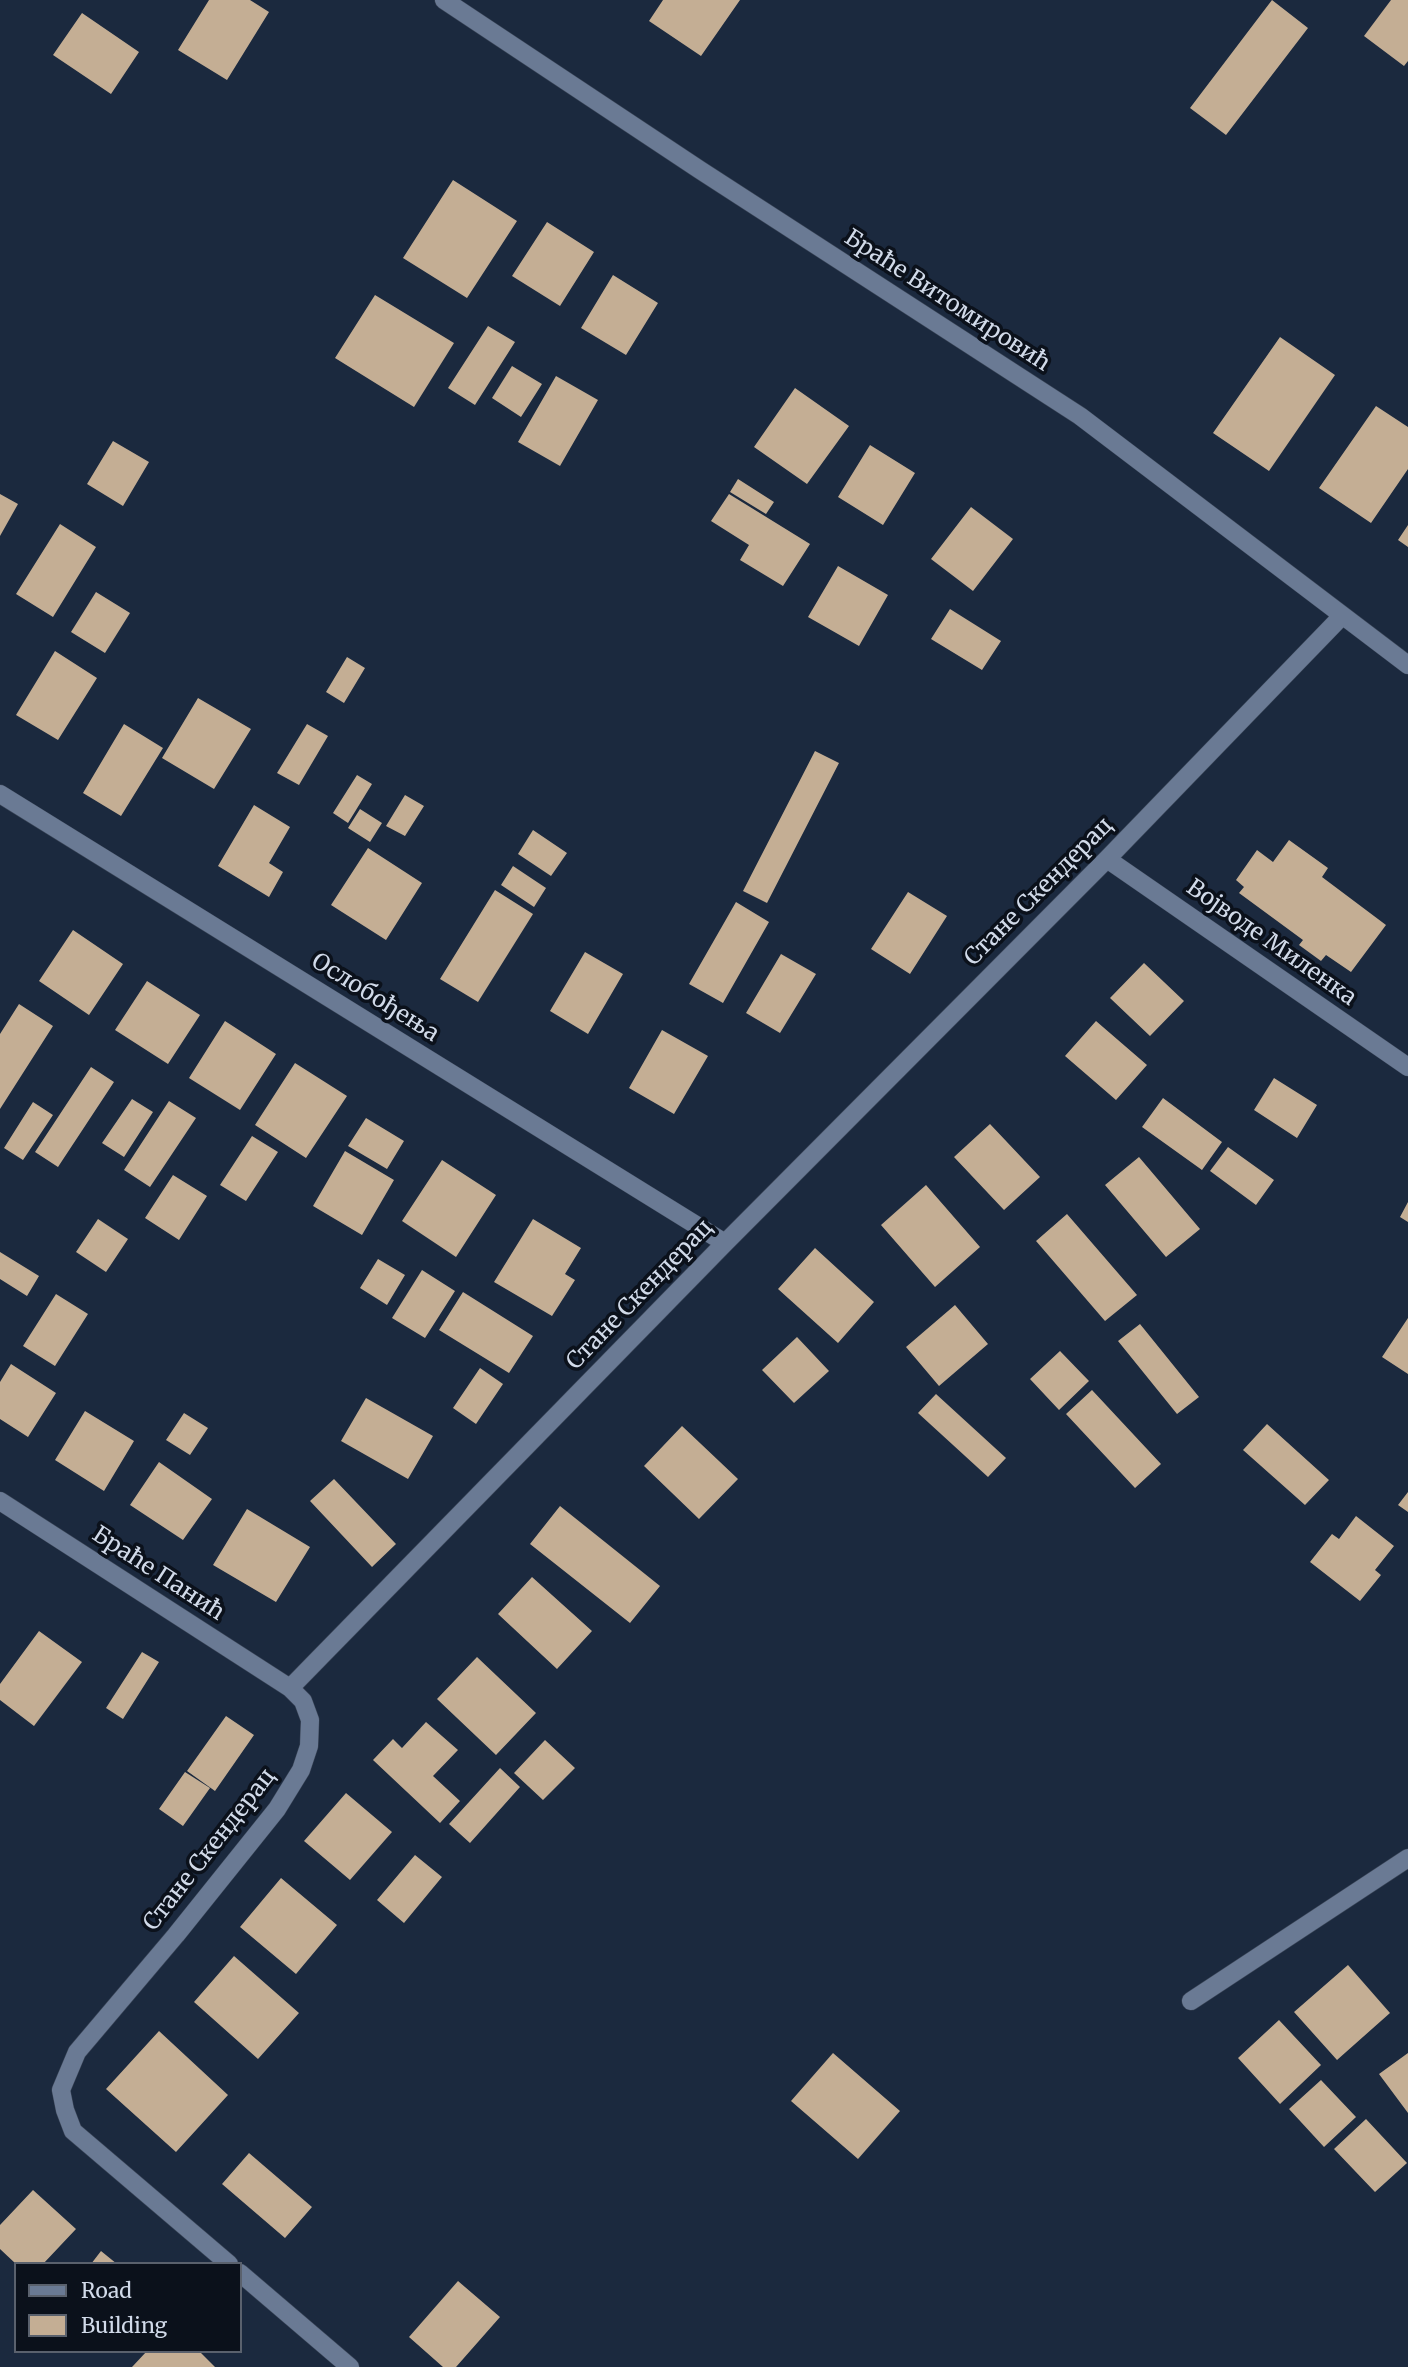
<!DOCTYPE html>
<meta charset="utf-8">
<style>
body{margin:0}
#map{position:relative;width:1408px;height:2367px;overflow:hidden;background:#1b293e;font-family:Merriweather,serif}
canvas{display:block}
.legend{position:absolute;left:14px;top:2262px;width:228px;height:91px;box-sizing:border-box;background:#0b111b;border:2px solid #5a616d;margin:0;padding:9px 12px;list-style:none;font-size:21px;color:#d1dae9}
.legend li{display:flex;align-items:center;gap:14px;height:35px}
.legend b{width:35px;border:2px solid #5a616d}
</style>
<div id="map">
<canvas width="1408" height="2367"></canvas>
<ul class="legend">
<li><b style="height:9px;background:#6a7a94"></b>Road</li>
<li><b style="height:19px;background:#c4ae94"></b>Building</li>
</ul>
</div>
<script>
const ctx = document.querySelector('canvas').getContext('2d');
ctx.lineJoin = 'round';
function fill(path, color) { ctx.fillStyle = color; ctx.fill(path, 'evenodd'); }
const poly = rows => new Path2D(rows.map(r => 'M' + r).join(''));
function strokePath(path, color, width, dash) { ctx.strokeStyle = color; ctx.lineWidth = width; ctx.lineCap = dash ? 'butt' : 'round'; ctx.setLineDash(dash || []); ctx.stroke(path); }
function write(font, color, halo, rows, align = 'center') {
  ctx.font = font + ' Merriweather,serif'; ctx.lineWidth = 7; ctx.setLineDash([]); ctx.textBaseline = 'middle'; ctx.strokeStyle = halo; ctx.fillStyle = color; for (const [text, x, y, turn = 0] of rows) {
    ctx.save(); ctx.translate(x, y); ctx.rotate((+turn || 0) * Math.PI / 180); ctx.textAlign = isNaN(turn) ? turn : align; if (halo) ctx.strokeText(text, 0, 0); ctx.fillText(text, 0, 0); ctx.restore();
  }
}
const building = poly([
 [209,0,250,0,269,12,227,80,178,50],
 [663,0,740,0,701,56,649,21],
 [1272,0,1308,28,1226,135,1190,108],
 [1391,0,1408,0,1408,61,1404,66,1364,36],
 [82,13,139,52,111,94,53,55],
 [453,180,517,221,467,298,403,258],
 [547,222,594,252,560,306,512,276],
 [613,275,658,303,626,355,581,328],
 [375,295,454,343,414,407,335,358],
 [488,326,515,342,475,405,448,388],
 [1280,337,1335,375,1269,471,1213,433],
 [512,366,542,384,521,417,492,398],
 [556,376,598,400,560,466,518,442],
 [795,388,849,426,807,484,754,447],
 [1376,406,1408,427,1408,469,1371,523,1319,488],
 [113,441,149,462,123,506,87,484],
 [870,445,915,473,883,525,838,497],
 [738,479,774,502,766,514,730,492],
 [0,494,18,504,0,536],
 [729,494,810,544,783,586,740,560,749,545,711,521],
 [971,507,1013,539,973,591,931,559],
 [60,524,96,547,53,617,16,594],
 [1408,525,1408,547,1398,540],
 [838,566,888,595,859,646,808,617],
 [96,592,130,613,105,653,71,632],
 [950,609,1001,641,982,670,931,639],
 [55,651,97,678,58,740,16,715],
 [347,657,365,668,344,703,326,692],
 [198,698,251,729,214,789,162,758],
 [124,724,163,748,121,816,83,793],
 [307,724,328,736,299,785,277,773],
 [815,751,839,763,767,903,743,891],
 [357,775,372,784,348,823,333,813],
 [405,795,424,806,405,836,386,826],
 [254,805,290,827,269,863,283,872,269,897,218,866],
 [360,809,382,823,370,842,348,828],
 [533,830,567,853,551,876,518,854],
 [1289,840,1328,868,1322,877,1386,925,1351,972,1326,955,1321,961,1299,945,1303,940,1239,893,1244,887,1236,880,1257,850,1273,862],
 [368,848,422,883,386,940,331,905],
 [513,866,546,888,534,907,501,885],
 [495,890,533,914,478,1002,440,979],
 [908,892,947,916,910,974,871,949],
 [736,902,769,922,723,1003,689,984],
 [73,930,123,964,89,1015,39,981],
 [585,952,623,974,588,1034,550,1011],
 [781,954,816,974,780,1033,746,1013],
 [1144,963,1184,1001,1150,1036,1110,998],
 [147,981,200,1015,168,1064,115,1030],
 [19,1004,53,1026,0,1109,0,1034],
 [225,1021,276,1054,240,1110,189,1078],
 [1096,1021,1147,1065,1116,1100,1065,1056],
 [662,1030,708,1056,674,1114,629,1088],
 [295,1063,347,1096,306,1158,255,1125],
 [91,1067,114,1082,58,1167,35,1152],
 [1274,1078,1317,1105,1297,1138,1254,1110],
 [1163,1098,1222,1142,1202,1170,1142,1127],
 [132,1099,153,1112,124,1157,102,1143],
 [169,1101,196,1118,150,1187,124,1170],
 [33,1102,53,1115,23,1160,4,1148],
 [366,1118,404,1141,387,1169,348,1146],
 [990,1124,1040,1177,1004,1210,954,1157],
 [252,1136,278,1152,246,1201,220,1185],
 [1228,1147,1274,1180,1256,1205,1210,1171],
 [345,1151,394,1180,362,1235,313,1206],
 [1139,1157,1200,1229,1166,1257,1105,1185],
 [442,1160,496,1195,456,1257,402,1221],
 [173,1175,207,1196,179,1240,145,1218],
 [926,1185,980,1247,935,1287,881,1225],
 [1408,1202,1408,1222,1400,1217],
 [1067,1214,1137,1295,1105,1321,1036,1241],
 [98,1219,128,1239,106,1272,76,1252],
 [533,1219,581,1248,565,1274,575,1280,552,1316,494,1282],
 [815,1248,874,1302,838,1343,778,1289],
 [0,1252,39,1276,27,1296,0,1279],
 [378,1259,405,1275,387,1305,360,1288],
 [422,1270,455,1291,425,1338,392,1318],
 [463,1292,533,1336,509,1373,439,1330],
 [56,1294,88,1314,55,1366,23,1346],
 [955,1305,988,1344,939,1386,906,1347],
 [1408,1318,1408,1374,1382,1357],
 [1140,1324,1199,1397,1177,1414,1118,1341],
 [797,1337,829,1371,794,1403,762,1370],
 [1060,1351,1089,1381,1059,1410,1030,1379],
 [11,1364,56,1393,28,1437,0,1419,0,1382],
 [480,1368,503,1384,476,1424,453,1408],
 [1092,1390,1161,1464,1135,1488,1066,1414],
 [936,1394,1006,1458,988,1477,918,1413],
 [366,1398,433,1436,408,1479,341,1441],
 [85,1411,134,1441,104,1491,55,1460],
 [184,1413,208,1428,190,1455,166,1440],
 [1267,1424,1329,1480,1305,1505,1243,1450],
 [682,1426,738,1479,699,1519,644,1466],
 [159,1462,212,1499,183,1540,130,1505],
 [334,1479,396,1544,372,1567,310,1501],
 [1408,1492,1408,1512,1398,1505],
 [560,1506,660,1586,630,1623,530,1544],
 [247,1509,310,1547,276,1602,213,1565],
 [1356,1516,1394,1546,1375,1570,1381,1575,1360,1601,1310,1562,1332,1534,1339,1539],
 [532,1577,592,1631,557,1669,498,1614],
 [39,1631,82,1662,34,1726,0,1700,0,1684],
 [142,1652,159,1662,123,1719,106,1708],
 [477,1657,536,1713,496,1755,437,1699],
 [226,1716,254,1735,215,1791,187,1771],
 [426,1722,458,1750,433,1776,460,1801,440,1823,373,1760,393,1739,402,1748],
 [545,1740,575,1768,543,1800,514,1773],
 [500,1768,520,1787,470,1843,449,1824],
 [185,1772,210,1788,183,1826,159,1809],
 [346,1793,392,1832,350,1880,304,1841],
 [415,1855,442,1877,404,1923,377,1900],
 [281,1878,337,1925,296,1974,240,1927],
 [234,1956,299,2013,258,2059,194,2002],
 [1348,1965,1390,2013,1337,2060,1294,2012],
 [1279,2020,1321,2065,1280,2104,1238,2058],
 [159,2031,228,2095,176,2152,106,2089],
 [833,2053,900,2111,858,2159,791,2101],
 [1408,2053,1408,2113,1379,2074],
 [1321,2080,1356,2117,1324,2147,1289,2109],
 [1366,2119,1407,2163,1375,2192,1334,2149],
 [249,2153,312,2207,285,2238,222,2184],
 [33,2190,76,2229,43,2264,16,2264,0,2249,0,2225],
 [101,2251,117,2264,91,2264],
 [458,2281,500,2317,456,2367,443,2367,409,2337],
 [147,2351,199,2351,215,2367,132,2367]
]);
const minor = poly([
 [444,0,700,170,1080,416,1408,665],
 [0,794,725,1243],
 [1107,859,1408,1067],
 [0,1501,290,1688],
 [1191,2001,1408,1858],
 [229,2264,73,2131,65,2110,61,2090,77,2052,176,1935,277,1809,301,1770,309,1746,310,1720,303,1701,290,1688,725,1243,1107,859,1342,616],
 [240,2273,350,2367]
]);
const streetNames = [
 ["Браће Витомировић",947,301,33],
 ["Стане Скендерац",1039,892,-45],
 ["Војводе Миленка",1271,943,35],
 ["Ослобођења",375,998,32],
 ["Стане Скендерац",640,1295,-46],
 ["Браће Панић",158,1574,33],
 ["Стане Скендерац",210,1850,-52]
];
fill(building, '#c4ae94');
strokePath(minor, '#3a4557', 19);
strokePath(minor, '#6a7a94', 18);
write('23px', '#d1dae9', '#0b111b', streetNames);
</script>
